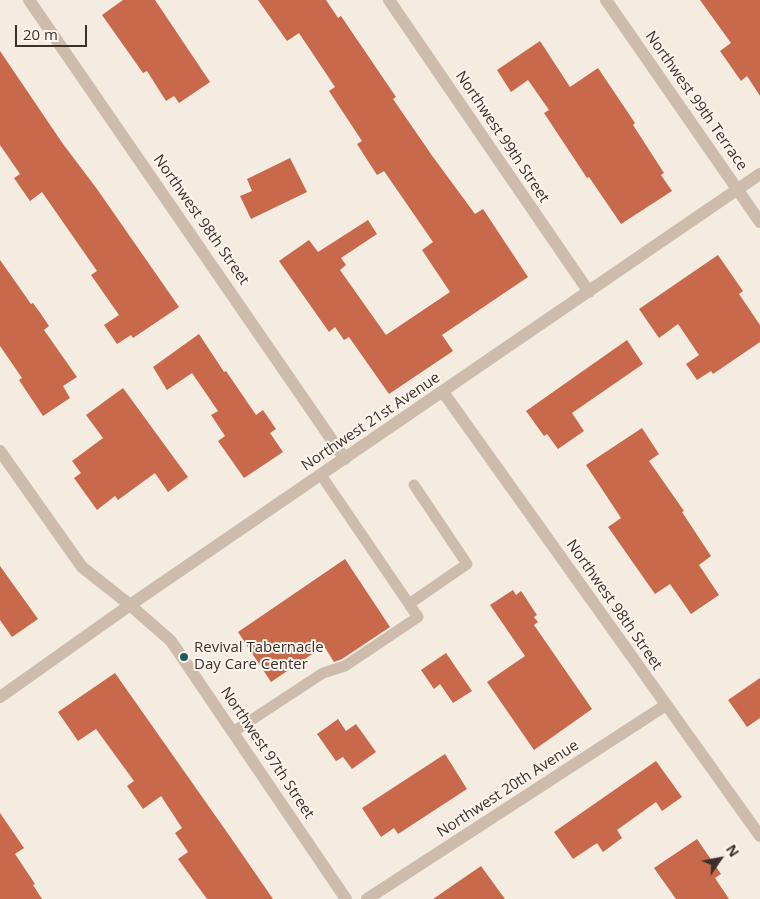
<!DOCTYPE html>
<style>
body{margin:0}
#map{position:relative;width:760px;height:899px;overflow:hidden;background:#f4ebe1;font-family:"Open Sans",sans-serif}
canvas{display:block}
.north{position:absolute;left:695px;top:834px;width:50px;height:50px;-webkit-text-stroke:4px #fbf5ee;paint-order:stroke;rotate:57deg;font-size:14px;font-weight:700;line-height:20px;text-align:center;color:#3b302b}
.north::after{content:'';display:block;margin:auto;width:18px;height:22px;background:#3b302b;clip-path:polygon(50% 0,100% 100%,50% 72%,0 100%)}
.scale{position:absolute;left:15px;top:25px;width:72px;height:22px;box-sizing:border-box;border:2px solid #3b302b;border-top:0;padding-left:6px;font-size:15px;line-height:18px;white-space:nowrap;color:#3b302b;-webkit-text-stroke:4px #fbf5ee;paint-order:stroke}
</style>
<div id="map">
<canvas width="760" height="899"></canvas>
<div class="north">N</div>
<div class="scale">20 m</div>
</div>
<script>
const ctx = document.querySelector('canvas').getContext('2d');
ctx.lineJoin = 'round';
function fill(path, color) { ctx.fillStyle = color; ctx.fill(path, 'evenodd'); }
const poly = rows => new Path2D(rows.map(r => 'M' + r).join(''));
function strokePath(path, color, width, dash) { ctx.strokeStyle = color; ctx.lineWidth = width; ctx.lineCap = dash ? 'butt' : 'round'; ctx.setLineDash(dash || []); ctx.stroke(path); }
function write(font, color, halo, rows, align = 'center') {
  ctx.font = font + ' "Open Sans",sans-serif'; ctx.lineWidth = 4; ctx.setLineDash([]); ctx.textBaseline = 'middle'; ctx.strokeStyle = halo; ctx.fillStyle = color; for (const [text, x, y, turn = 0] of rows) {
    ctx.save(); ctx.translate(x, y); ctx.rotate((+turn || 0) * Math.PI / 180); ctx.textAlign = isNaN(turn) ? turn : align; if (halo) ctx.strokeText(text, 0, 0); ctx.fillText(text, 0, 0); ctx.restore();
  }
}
const building = poly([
 [123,0,155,0,210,82,179,103,174,96,166,101,147,71,143,73,102,15],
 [258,0,326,0,338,18,341,16,396,97,393,99,433,157,475,214,483,209,528,277,442,335,453,351,389,394,349,337,344,340,335,327,329,332,279,261,309,240,318,252,368,220,377,234,341,258,346,265,340,270,386,335,450,292,422,250,433,242,384,171,377,175,357,144,362,141,329,91,335,87,299,33,287,41],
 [700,0,760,0,760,96,747,76,741,81,720,51,731,43],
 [540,41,570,87,598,68,635,123,633,125,664,173,661,175,672,191,621,224,589,177,587,178,544,113,549,110,528,80,511,92,497,70],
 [0,51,63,144,97,189,179,307,133,338,131,335,117,344,104,325,119,315,91,275,97,271,42,192,30,201,14,178,20,174,0,145],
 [290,158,307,192,251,219,240,196,252,191,247,179],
 [718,255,743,291,739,294,760,325,760,342,713,374,711,371,697,380,686,364,699,355,678,324,659,338,639,309],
 [0,260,31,304,33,303,41,314,49,326,44,330,77,377,63,386,70,398,43,416,19,380,22,378,0,346],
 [199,334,224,372,226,371,256,415,263,410,276,429,270,433,283,452,244,478,218,441,225,436,211,415,218,411,192,373,167,390,153,367],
 [627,340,643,364,572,413,584,431,558,449,547,434,544,436,526,411],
 [123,388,188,477,168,492,155,473,118,500,115,496,97,510,74,478,81,473,72,461,103,438,86,415],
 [642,428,659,454,649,461,684,511,682,512,711,556,699,565,719,595,691,614,670,584,655,594,608,527,621,518,586,465],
 [345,559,390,627,342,659,334,662,324,646,271,682,238,632],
 [0,566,38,619,12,637,0,620],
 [513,590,516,595,521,591,537,615,534,617,538,622,534,625,592,709,534,750,487,682,525,656,490,605],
 [446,653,472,691,453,703,440,684,434,689,421,670],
 [115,673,231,838,273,899,207,899,178,859,188,852,175,833,182,828,161,796,143,809,127,786,134,781,96,729,78,741,58,712],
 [760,678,760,718,747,727,728,700],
 [338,719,346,731,356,724,376,752,352,769,343,757,336,761,317,734],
 [445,754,467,789,398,834,394,828,381,837,362,808],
 [656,761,682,797,662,811,656,802,617,830,622,838,603,852,597,843,573,859,554,832],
 [0,813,24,848,15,854,35,884,33,885,42,899,0,899],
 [697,839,721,874,715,878,729,899,676,899,654,868],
 [481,866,505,899,433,899]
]);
const service = poly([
 [321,475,409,604,467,564,414,485],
 [233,732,323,673,345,666,418,617,409,604]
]);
const minor = poly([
 [29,0,345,459],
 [389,0,589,292],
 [606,0,760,222],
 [443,392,760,836],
 [0,451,82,567,130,605,171,641,346,899],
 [0,697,130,605,760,174],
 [367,899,666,705]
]);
const markers = [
 [184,657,5,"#1f5a5e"]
];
const streetNames = [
 ["Northwest 99th Terrace",696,101,55],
 ["Northwest 99th Street",502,137,56],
 ["Northwest 98th Street",201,220,55],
 ["Northwest 21st Avenue",371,422,-34],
 ["Northwest 98th Street",614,605,55],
 ["Northwest 97th Street",267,753,56],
 ["Northwest 20th Avenue",508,789,-33]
];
const poiNames = [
 ["Revival Tabernacle",194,648],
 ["Day Care Center",194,665]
];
fill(building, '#c8694b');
strokePath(service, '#cdbbac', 11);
strokePath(minor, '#cdbbac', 12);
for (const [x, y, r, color] of markers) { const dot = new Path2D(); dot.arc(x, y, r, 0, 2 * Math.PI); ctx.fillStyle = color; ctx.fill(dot); strokePath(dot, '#fbf5ee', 2); }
write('15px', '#3b302b', '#fbf5ee', streetNames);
write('15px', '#3b302b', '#fbf5ee', poiNames, 'left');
</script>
